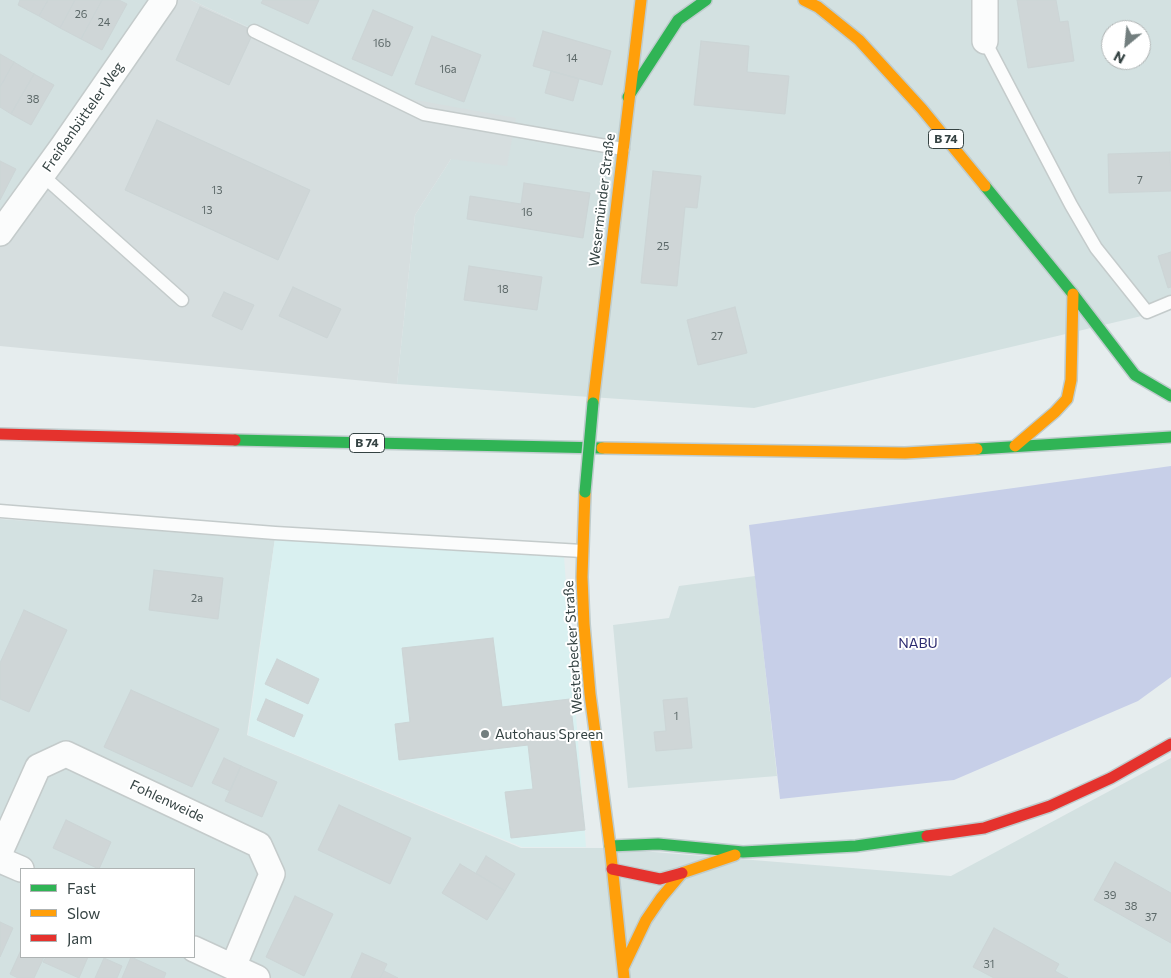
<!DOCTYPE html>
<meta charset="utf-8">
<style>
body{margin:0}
#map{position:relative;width:1171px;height:978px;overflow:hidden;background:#e6edee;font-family:Commissioner,sans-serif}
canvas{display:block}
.legend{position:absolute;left:20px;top:868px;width:175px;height:90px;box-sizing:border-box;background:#fff;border:1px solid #aeb3b3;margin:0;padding:6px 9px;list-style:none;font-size:15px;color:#344242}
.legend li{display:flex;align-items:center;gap:10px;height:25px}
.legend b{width:25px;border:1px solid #aeb3b3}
.north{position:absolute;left:1101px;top:20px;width:50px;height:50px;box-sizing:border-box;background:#fff;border:1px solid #aeb3b3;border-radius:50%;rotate:208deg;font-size:14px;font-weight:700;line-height:20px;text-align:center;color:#344242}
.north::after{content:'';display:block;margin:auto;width:18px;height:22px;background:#727e7e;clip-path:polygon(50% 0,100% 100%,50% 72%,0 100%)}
</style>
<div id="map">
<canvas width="1171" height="978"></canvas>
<ul class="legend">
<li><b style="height:6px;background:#30b455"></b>Fast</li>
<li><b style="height:6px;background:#ff9f0a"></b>Slow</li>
<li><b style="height:6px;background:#e5322d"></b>Jam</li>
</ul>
<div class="north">N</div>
</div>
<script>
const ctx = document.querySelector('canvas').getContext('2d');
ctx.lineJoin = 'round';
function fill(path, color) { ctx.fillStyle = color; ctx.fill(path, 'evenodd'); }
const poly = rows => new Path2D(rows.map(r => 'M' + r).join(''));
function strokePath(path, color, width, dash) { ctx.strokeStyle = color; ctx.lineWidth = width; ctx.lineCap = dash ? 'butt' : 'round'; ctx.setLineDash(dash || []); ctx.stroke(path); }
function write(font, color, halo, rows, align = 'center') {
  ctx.font = font + ' Commissioner,sans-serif'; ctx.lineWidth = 4; ctx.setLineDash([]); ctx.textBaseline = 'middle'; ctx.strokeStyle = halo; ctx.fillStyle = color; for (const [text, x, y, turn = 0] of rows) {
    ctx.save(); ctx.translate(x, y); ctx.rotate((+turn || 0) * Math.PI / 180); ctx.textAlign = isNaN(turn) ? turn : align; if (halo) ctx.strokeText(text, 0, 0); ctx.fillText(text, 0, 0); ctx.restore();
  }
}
const residential = poly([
 [0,0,150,0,0,214],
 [191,0,1171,0,1171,309,754,408,397,384,415,215,451,159,393,96],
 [1111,30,1141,30,1141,60,1111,60],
 [0,519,275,538,247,735,521,848,604,848,951,876,1171,758,1171,978,0,978],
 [21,869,194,869,194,957,21,957],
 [755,576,777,776,628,788,613,625,669,618,679,586]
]);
const commercial = poly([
 [275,538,564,557,586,847,522,847,248,735]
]);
const industrial = poly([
 [155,0,191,0,393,96,516,118,507,166,451,159,415,215,397,384,0,346,0,232,127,77]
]);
const green = poly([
 [1171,466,1171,677,1138,701,954,780,780,799,749,525]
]);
const building = poly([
 [20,0,48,0,39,16,18,5,20,0],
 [48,0,75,0,60,28,39,16,48,0],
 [75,0,102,0,81,39,60,28,75,0],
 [102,0,119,0,127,4,102,50,81,39,102,0],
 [263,0,319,0,308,24,261,3,263,0],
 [1017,0,1056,0,1060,22,1068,21,1074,61,1028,68,1017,0],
 [200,7,254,31,229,85,176,60,200,7],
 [373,10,413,27,392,76,352,59,373,10],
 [543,31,611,51,602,85,533,66,543,31],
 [432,36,481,55,464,102,415,84,432,36],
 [701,41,749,46,747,72,789,76,785,114,694,105,701,41],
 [0,54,14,62,0,87,0,54],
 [14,62,34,74,11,114,0,107,0,87,14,62],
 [551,71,579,79,573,101,545,93,551,71],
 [34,74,54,85,31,125,11,114,34,74],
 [157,120,310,190,278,260,125,190,157,120],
 [1170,152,1171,191,1109,193,1108,154,1170,152],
 [0,161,16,169,0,200,0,161],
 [653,171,701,176,697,208,685,207,677,286,641,283,653,171],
 [524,183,590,193,583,238,467,219,470,196,521,204,524,183],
 [1171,252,1171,287,1168,288,1158,256,1171,252],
 [469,266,542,277,537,310,464,300,469,266],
 [293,287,341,309,327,338,279,316,293,287],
 [224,292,254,305,242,330,212,316,224,292],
 [735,307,747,353,698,365,687,320,735,307],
 [154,570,223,578,218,619,149,610,154,570],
 [24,610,67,630,29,712,0,699,0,663,24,610],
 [493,638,502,707,570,699,585,830,511,838,505,792,533,789,528,745,399,760,395,724,410,722,402,648,493,638],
 [277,659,319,679,308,704,265,684,277,659],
 [131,690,219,729,192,787,104,747,131,690],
 [687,698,692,748,656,751,654,732,666,731,663,700,687,698],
 [266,699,303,715,294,737,257,720,266,699],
 [224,758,241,766,230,791,212,783,224,758],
 [241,766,277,782,262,817,225,801,241,766],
 [339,805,411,838,390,884,318,850,339,805],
 [66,820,111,842,99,869,53,848,66,820],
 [486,856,515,874,505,891,476,873,486,856],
 [1115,862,1171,893,1171,943,1094,900,1115,862],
 [460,864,505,891,487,920,442,893,460,864],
 [295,896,333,914,304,976,266,957,295,896],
 [0,922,13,928,0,957,0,922],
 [994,928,1059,964,1055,971,1068,978,994,978,973,967,994,928],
 [21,950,21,957,44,957,34,978,18,978,10,974,21,950],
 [362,953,387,964,380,978,351,978,362,953],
 [46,957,88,957,79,978,43,962,46,957],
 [131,957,166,973,164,978,122,978,131,957],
 [104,958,122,966,117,978,95,978,104,958],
 [384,971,398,978,380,978,384,971]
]);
const lane = poly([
 [254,31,424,114,623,149],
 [985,41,1071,205,1096,248,1147,312,1171,302],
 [42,175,182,300],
 [0,511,275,533,582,551]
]);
const street = poly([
 [985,41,985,0],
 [0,233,63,146,164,0],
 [0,852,38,767,66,754,259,845,272,874,233,967],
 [0,860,21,869],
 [194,949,257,978]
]);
const fast = poly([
 [628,97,678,20,706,0],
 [985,186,1073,294,1135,375,1171,396],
 [235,440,602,448],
 [977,449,1171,437],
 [610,846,658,844,743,852,856,846,927,836]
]);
const slow = poly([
 [804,0,818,7,859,40,922,109,985,186],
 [593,403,641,0],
 [1015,446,1055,412,1067,399,1071,380,1073,294],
 [602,448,905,453,977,449],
 [585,492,582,577,584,624,590,694,610,846,624,978],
 [623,968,646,920,661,898,682,873,735,855]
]);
const jam = poly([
 [0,434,235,440],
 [927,836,984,828,1050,806,1111,778,1171,744],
 [612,869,660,879,682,873]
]);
const fastBridge = poly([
 [585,492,593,403]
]);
const markers = [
 [485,734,5,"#727e7e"]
];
const numberNames = [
 ["26",81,14],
 ["24",104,22],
 ["16b",382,43],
 ["14",572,58],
 ["16a",448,69],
 ["38",33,99],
 ["7",1140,180],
 ["13",217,190],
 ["13",207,210],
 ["16",527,212],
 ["25",663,246],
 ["18",503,289],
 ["27",717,336],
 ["2a",197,598],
 ["1",676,716],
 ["39",1110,895],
 ["38",1131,906],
 ["37",1151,917],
 ["31",989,964]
];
const shields = [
 [946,139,35],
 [367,443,35]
];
const shieldNames = [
 ["B 74",946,139],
 ["B 74",367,443]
];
const streetNames = [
 ["Freißenbütteler Weg",83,117,-55],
 ["Wesermünder Straße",602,200,-83],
 ["Westerbecker Straße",573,647,-94],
 ["Fohlenweide",167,801,25]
];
const parkNames = [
 ["NABU",918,643]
];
const poiNames = [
 ["Autohaus Spreen",495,734]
];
fill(residential, '#d3e1e1');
fill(commercial, '#d9f0f0');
fill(industrial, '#d6dedf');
fill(green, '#c7cfe8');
fill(building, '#cfd6d7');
strokePath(building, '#ccd5d6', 1);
strokePath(lane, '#c4cbcb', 15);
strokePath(street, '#c4cbcb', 28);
strokePath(fast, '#bfcccd', 14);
strokePath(slow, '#bfcccd', 14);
strokePath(jam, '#bfcccd', 14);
strokePath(lane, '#fbfcfc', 12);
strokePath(street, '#fbfcfc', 25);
strokePath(fast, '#30b455', 11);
strokePath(slow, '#ff9f0a', 11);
strokePath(jam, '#e5322d', 11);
strokePath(fastBridge, '#bfcccd', 14, []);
strokePath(fastBridge, '#30b455', 11);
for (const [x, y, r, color] of markers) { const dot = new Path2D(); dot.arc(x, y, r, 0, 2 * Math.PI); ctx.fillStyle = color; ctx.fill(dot); strokePath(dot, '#fff', 2); }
write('11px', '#5c6868', null, numberNames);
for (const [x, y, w] of shields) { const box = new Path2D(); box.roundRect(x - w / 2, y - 9.5, w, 19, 4); ctx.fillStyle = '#fff'; ctx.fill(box); strokePath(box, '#344242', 1); }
write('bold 12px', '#344242', null, shieldNames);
write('14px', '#344242', '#fff', streetNames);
write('14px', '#2c2b70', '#fff', parkNames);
write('14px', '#344242', '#fff', poiNames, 'left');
</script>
